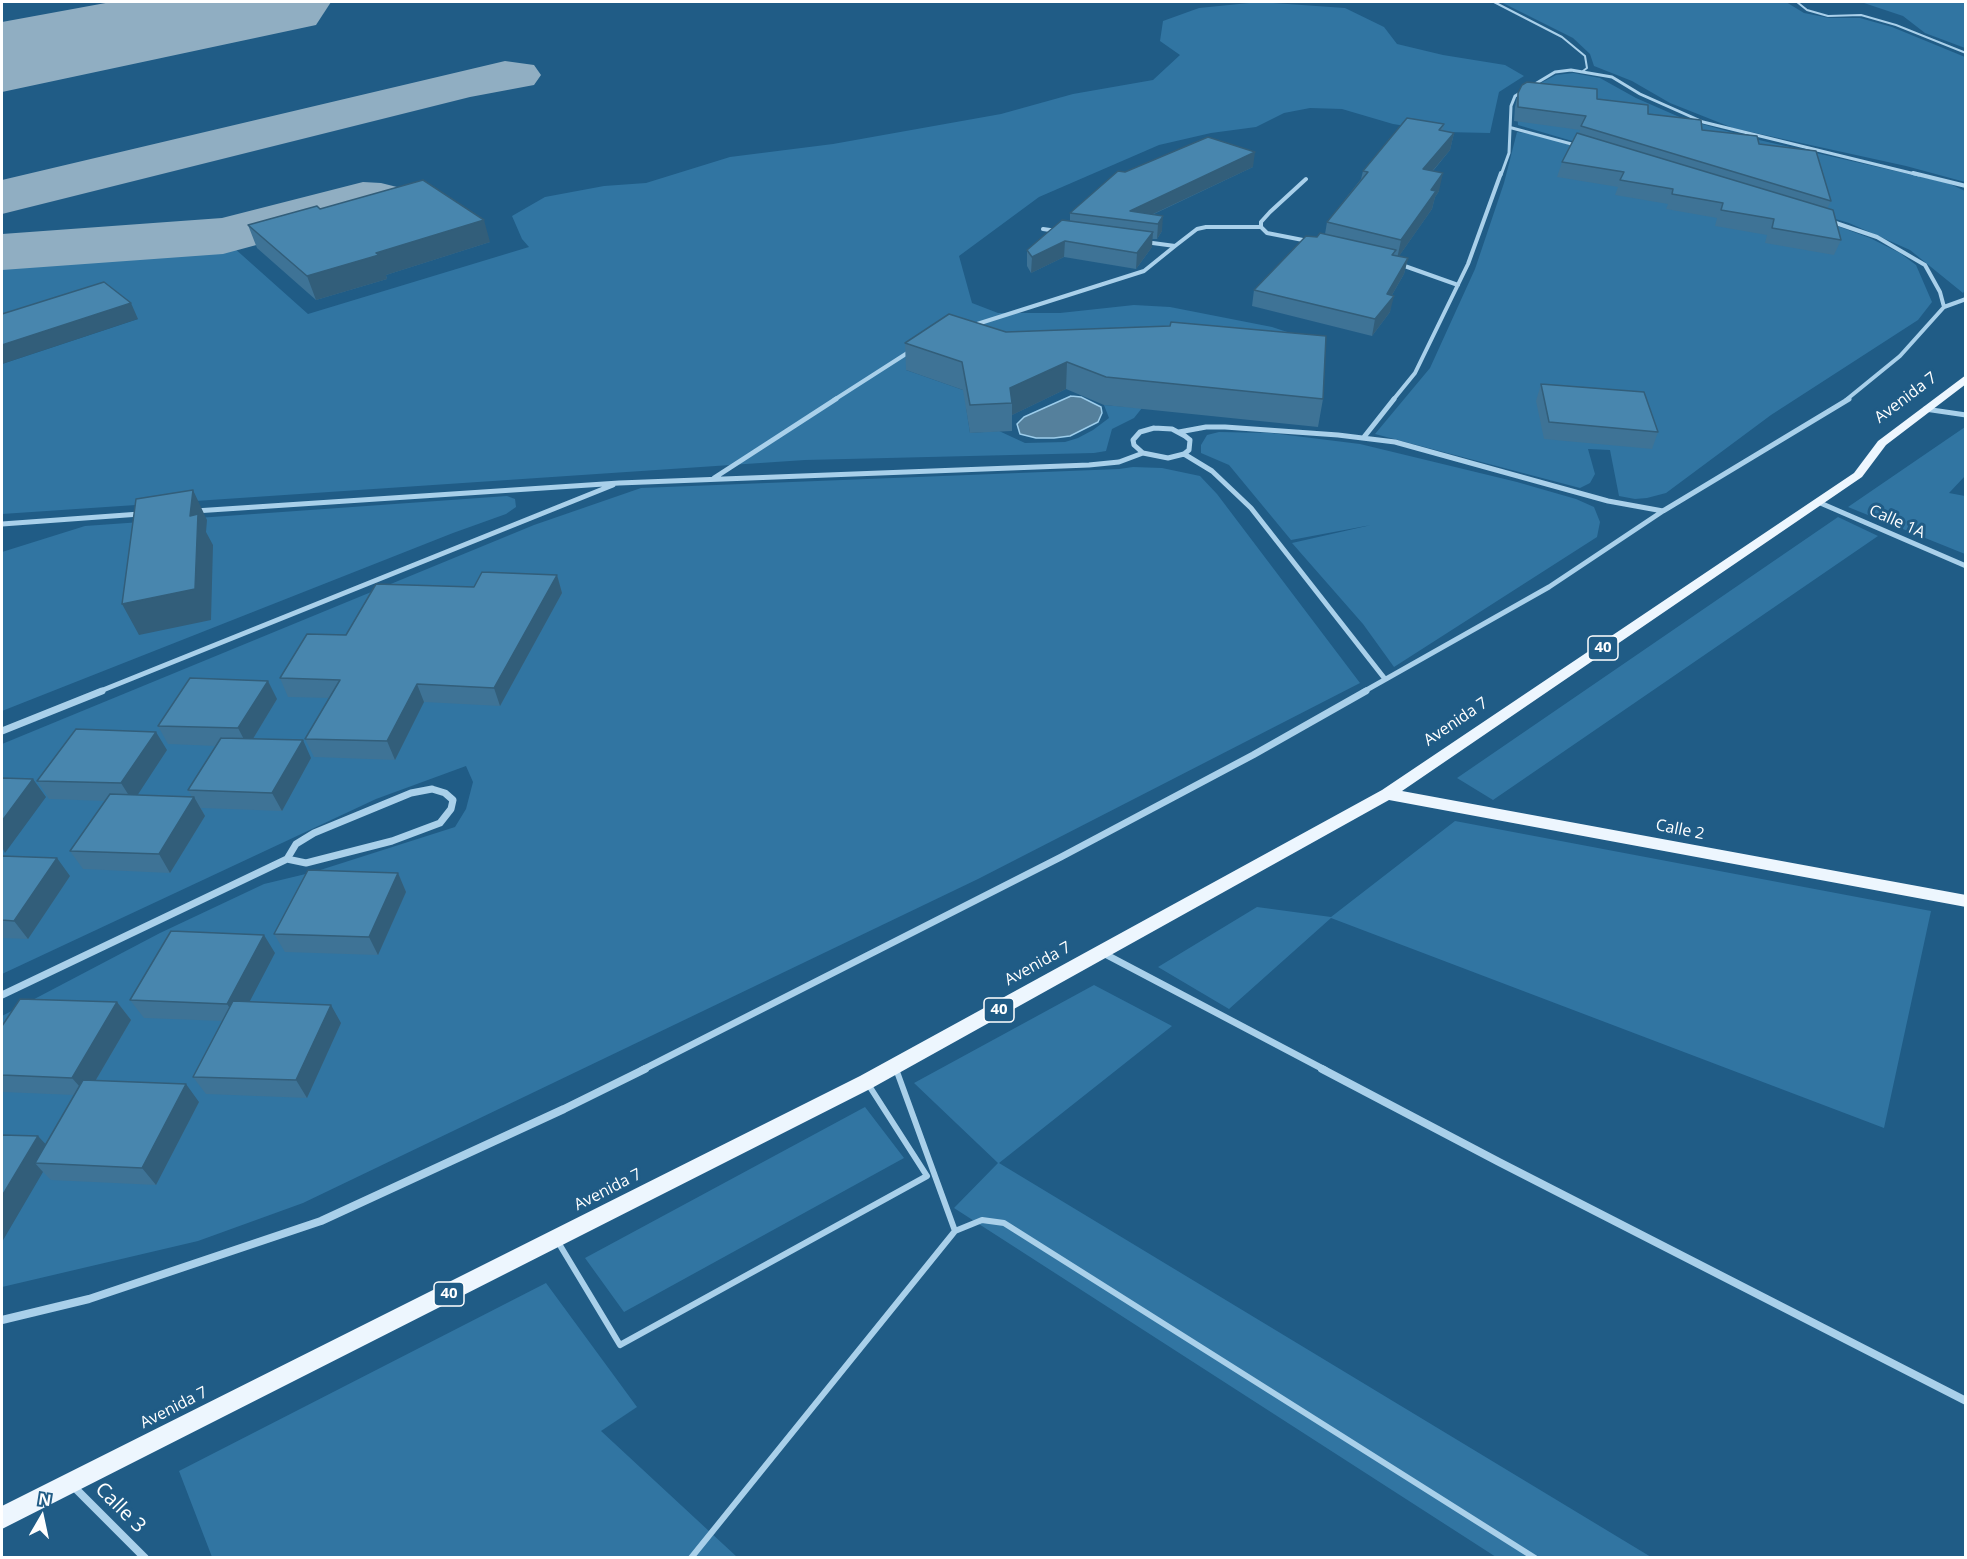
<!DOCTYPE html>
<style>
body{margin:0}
#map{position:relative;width:1967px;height:1559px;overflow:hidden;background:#205c86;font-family:"Open Sans",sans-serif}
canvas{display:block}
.frame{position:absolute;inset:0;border:3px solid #fff;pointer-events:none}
.north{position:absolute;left:12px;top:1487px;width:60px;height:60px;-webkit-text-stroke:4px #205c86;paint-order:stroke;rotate:9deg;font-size:16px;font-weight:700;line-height:24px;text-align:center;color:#fff}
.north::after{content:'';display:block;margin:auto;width:21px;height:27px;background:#fff;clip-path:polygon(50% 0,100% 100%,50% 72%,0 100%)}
</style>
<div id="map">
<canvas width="1967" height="1559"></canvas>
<div class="frame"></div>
<div class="north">N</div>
</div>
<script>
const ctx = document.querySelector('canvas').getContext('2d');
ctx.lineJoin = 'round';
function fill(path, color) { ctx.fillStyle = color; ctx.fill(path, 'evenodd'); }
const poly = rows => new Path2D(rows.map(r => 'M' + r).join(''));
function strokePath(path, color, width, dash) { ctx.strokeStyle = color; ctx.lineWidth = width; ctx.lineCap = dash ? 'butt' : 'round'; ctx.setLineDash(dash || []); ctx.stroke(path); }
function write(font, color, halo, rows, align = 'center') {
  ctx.font = font + ' "Open Sans",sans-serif'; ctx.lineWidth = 6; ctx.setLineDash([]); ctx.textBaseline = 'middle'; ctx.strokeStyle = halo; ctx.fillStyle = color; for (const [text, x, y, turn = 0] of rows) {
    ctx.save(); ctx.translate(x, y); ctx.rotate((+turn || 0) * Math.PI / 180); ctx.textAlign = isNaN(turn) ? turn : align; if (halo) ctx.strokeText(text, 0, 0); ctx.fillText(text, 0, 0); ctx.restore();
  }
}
const green = poly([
 [1259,2,1345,8,1384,27,1397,44,1443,55,1505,65,1524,76,1499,92,1490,133,1445,132,1393,124,1342,109,1310,108,1284,113,1256,127,1211,133,1159,145,1039,197,959,256,972,303,998,313,1060,313,1134,305,1170,307,1272,327,1324,344,906,370,963,390,992,396,966,407,970,433,999,431,1025,443,1065,442,1078,438,1093,430,1109,418,1104,405,1142,408,1134,418,1112,429,1106,451,1094,453,805,460,2,514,2,364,138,319,2,333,2,255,184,244,224,239,308,314,529,247,522,239,512,216,545,197,604,186,646,183,730,157,833,144,1001,114,1073,94,1153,80,1180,55,1160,41,1163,21,1199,8],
 [1501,2,1786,2,1804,13,1829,18,1860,18,1892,27,1965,57,1965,182,1906,166,1733,128,1670,103,1632,81,1594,66,1590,54,1573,38],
 [1861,2,1965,2,1965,48,1925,33,1903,16],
 [1573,73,1600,78,1636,98,1684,119,1759,140,1948,183,1965,191,1965,290,1963,293,1910,250,1849,223,1518,125,1517,108,1539,84,1556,75],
 [1517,132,1537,135,1821,220,1870,238,1900,253,1916,265,1932,302,1918,320,1771,415,1666,493,1647,498,1635,499,1619,496,1610,450,1588,449,1595,474,1590,483,1580,488,1375,434,1430,368,1475,269,1504,183],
 [1965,427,1965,476,1949,493,1965,496,1965,554,1848,507],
 [1219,432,1271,433,1360,444,1517,482,1576,499,1594,507,1600,522,1597,537,1394,667,1363,624,1292,543,1371,525,1291,540,1229,465,1201,453,1201,445,1207,435],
 [1133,467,1162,468,1200,476,1217,494,1360,683,978,879,303,1203,198,1241,2,1287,2,1016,160,933,264,884,314,872,455,827,466,809,473,782,466,766,376,799,2,974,2,744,534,525,641,488,1119,469],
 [507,496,515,499,516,507,506,514,453,533,2,711,2,552,85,526],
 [1838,517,1878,536,1493,800,1457,778],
 [1455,821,1931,911,1884,1128,1331,918,1229,1009,1158,967,1257,907,1331,917],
 [1094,985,1172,1026,999,1163,1651,1557,1496,1557,954,1208,998,1163,914,1083],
 [865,1107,904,1158,624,1312,585,1258],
 [546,1283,637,1407,601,1431,737,1557,212,1557,179,1471]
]);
const water = poly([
 [1071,396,1081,397,1101,407,1102,413,1098,422,1070,436,1054,438,1036,438,1020,434,1017,424,1024,417,1071,396]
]);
const taxiway = poly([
 [505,61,534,65,541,75,534,85,470,97,2,214,2,180,505,61],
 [363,182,381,183,401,188,409,200,401,212,381,217,364,216,223,254,2,270,2,234,222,218,363,182]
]);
const runway = poly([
 [111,2,331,2,316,25,2,92,2,22,111,2]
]);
const serviceFar2 = poly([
 [1494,2,1562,37,1585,56,1587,68,1583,71],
 [1797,2,1807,10,1828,16,1861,15,1896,25,1966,53]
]);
const serviceFar1 = poly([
 [896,1068,897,1070]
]);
const service = poly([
 [896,1069,955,1231],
 [558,1242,620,1345,927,1176,868,1084],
 [691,1558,955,1231,982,1220,1004,1223,1535,1558]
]);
const minorFar4 = poly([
 [1512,128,1579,146],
 [1501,175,1509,153,1511,106,1515,96,1555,72,1571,70,1612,77,1640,94,1703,122,1919,175]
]);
const minorFar3 = poly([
 [1913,173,1966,186],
 [1830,221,1877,237,1925,265,1940,292,1944,307],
 [1261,227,1261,222,1270,212,1306,179],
 [1043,229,1057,231],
 [1145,242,1175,246,1197,229,1206,227,1261,227,1267,233,1308,241],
 [1399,264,1458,285],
 [974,325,1144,271,1175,246],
 [834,400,912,350],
 [1393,400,1415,373,1468,264,1501,173],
 [1846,400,1900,356,1944,307,1966,299]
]);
const minorFar2 = poly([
 [1925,409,1966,415],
 [1154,428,1172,429,1185,436,1190,440,1189,450,1184,454,1168,458,1143,453,1134,445,1133,440,1140,432,1154,428],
 [1179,432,1206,427,1225,427,1338,435,1395,442,1608,501,1663,511],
 [1364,437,1394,399],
 [1184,454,1212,471,1251,508,1385,679],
 [714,478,836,399],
 [1818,502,1966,566],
 [195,511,619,483,1089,465,1119,462,1143,453],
 [2,524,140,514],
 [98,692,613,485],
 [1363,692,1549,587,1663,511,1849,399]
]);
const minorFar1 = poly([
 [2,731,102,691],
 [432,789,445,793,453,800,451,809,440,823,392,841,306,863,287,859,296,844,314,833,411,793,432,789],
 [1103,953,1325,1070],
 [2,995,287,859],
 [642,1070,1061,857,1253,755,1366,691]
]);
const minor = poly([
 [1322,1069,1499,1162,1966,1401],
 [2,1320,89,1299,321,1221,564,1109,645,1069],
 [73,1486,145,1558]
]);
const primary = poly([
 [1966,375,1966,384,1886,445,1862,477,1402,791,1966,895,1966,907,1389,800,872,1088,2,1529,2,1506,860,1076,1382,790,1854,473,1878,441,1966,375]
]);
const wall = poly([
 [1518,93,1597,99,1702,130,1759,144,1831,201,1827,209,1841,240,1834,255,1765,243,1767,235,1715,226,1717,218,1666,209,1668,204,1615,195,1618,187,1557,177,1562,162,1579,134,1580,130,1514,121,1515,107],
 [1444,124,1443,131,1454,133,1450,150,1433,171,1439,191,1435,197,1432,209,1399,256,1408,258,1404,274,1392,295,1390,312,1372,336,1252,306,1254,290,1317,237,1325,234,1327,222,1361,179,1363,171],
 [1253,167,1154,214,1162,231,1157,239,1152,239,1152,247,1136,269,1064,257,1031,273,1027,266,1027,250,1070,221,1070,213,1125,172],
 [320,209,490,242,386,275,387,279,316,300,257,248,248,225],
 [1006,332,1323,399,1318,427,1104,405,1066,389,1012,415,1012,431,970,433,963,390,906,370,905,343],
 [1541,384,1658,432,1652,449,1544,439,1536,401],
 [557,575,562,593,500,706,424,702,395,760,314,757,305,739,329,698,288,697,280,678,346,635,474,587],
 [277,699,253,739,311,758,282,811,201,808,205,816,170,873,83,869,70,851,106,801,49,799,37,781,167,750,137,795,192,797,188,790,216,746,168,744,158,726],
 [2,856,70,876,28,939,2,938],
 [398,873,406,892,378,955,285,952,274,934],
 [275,953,249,1001,341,1023,307,1098,206,1094,193,1077,223,1021,144,1018,130,1000],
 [117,1002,131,1020,96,1080,199,1102,156,1185,51,1180,43,1172,2,1135,45,1144,74,1095,2,1092,2,1026]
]);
const shadedWall = poly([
 [1454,133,1450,150,1419,187,1423,169],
 [1255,152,1253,167,1138,221,1130,211],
 [1443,173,1439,191,1435,197,1432,209,1397,259,1401,240,1431,190],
 [1163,216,1162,231,1157,239,1158,224],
 [484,220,490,242,386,275,387,279,316,300,307,276,376,253],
 [1153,232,1152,247,1136,269,1137,253],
 [1065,241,1064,257,1031,273,1032,257],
 [1408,258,1404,274,1385,307,1394,296,1390,312,1372,336,1375,319,1387,294],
 [131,303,138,319,2,364,2,345],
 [1067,362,1066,389,1012,415,1012,403,1010,388],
 [193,490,207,520,206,532,213,545,211,620,139,635,122,604,190,516],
 [557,575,562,593,500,706,494,688],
 [268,681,277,699,248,747,238,728],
 [417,684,424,702,395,760,387,741],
 [156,732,167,750,133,802,121,783],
 [303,740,311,758,282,811,272,793],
 [33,779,46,797,5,853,2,847,2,821],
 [194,797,205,816,170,873,159,854],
 [57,858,70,876,28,939,14,921],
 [398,873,406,892,378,955,369,937],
 [264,935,275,953,239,1022,227,1004],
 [117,1002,131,1020,87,1095,72,1078],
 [331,1005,341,1023,307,1098,296,1080],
 [186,1084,199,1102,156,1185,142,1168],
 [38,1136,54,1153,35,1163,43,1172,2,1242,2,1196]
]);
const building = poly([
 [1527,82,1597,89,1597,99,1648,105,1648,114,1701,120,1702,130,1757,136,1759,144,1816,151,1831,201,1581,126,1586,116,1518,107,1518,93,1522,85,1527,82],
 [1407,118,1444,124,1439,130,1454,133,1423,169,1443,173,1431,190,1436,191,1401,240,1327,222,1368,172,1363,171,1407,118],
 [1577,133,1833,210,1841,240,1772,228,1774,219,1721,210,1723,203,1672,194,1673,189,1620,180,1624,172,1562,162,1577,133],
 [1208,137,1255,152,1130,211,1163,216,1158,224,1070,213,1118,171,1125,172,1208,137],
 [423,180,484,220,376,253,379,255,307,276,248,225,317,206,320,209,423,180],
 [1062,220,1153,232,1137,253,1065,241,1032,257,1027,250,1062,220],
 [1320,233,1396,250,1392,255,1408,258,1387,294,1394,296,1375,319,1254,290,1306,236,1317,237,1320,233],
 [104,282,131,303,2,345,2,314,104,282],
 [949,314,1006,332,1170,326,1171,322,1326,336,1323,399,1106,377,1067,362,1010,388,1012,403,970,405,962,362,905,343,949,314],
 [1541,384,1644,392,1658,432,1549,422,1541,384],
 [193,490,190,516,198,514,195,589,122,604,136,499,193,490],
 [482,572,557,575,494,688,417,684,387,741,305,739,340,680,280,678,307,634,346,635,376,584,474,587,482,572],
 [190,678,268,681,238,728,158,726,190,678],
 [76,729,156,732,121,783,37,781,76,729],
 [221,738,303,740,272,793,188,790,221,738],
 [2,778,33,779,2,821,2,778],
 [110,794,194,797,159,854,70,851,110,794],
 [2,856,57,858,14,921,2,920,2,856],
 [308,870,398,873,369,937,274,934,308,870],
 [171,931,264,935,227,1004,130,1000,171,931],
 [20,999,117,1002,72,1078,2,1075,2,1026,20,999],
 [233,1001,331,1005,296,1080,193,1077,233,1001],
 [83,1080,186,1084,142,1168,35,1163,83,1080],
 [2,1135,38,1136,2,1196,2,1135]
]);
const shields = [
 [1603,648,30],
 [999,1010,30],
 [449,1294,30]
];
const shieldNames = [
 ["40",1603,648],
 ["40",999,1010],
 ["40",449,1294]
];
const streetNames = [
 ["Avenida 7",1906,398,-37],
 ["Calle 1A",1897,522,24],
 ["Avenida 7",1456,722,-34],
 ["Calle 2",1680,830,11],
 ["Avenida 7",1038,964,-29],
 ["Avenida 7",608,1190,-27],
 ["Avenida 7",174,1408,-27]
];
const nearStreetnames = [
 ["Calle 3",120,1508,45]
];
fill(green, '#3175a2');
fill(water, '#55809c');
strokePath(water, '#9dcdeb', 1.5);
fill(taxiway, '#90aec2');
fill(runway, '#90aec2');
strokePath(serviceFar2, '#a9d0ea', 2);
strokePath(serviceFar1, '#a9d0ea', 4.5);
strokePath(service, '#a9d0ea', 6);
strokePath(minorFar4, '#a9d0ea', 3);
strokePath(minorFar3, '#a9d0ea', 4);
strokePath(minorFar2, '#a9d0ea', 5);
strokePath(minorFar1, '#a9d0ea', 7);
strokePath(minor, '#a9d0ea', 8);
fill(primary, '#edf6fe');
fill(wall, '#3e7396');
fill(shadedWall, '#325e7a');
fill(building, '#4886ae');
strokePath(building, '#325e7a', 1.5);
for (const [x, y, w] of shields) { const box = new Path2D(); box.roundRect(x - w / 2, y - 12, w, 24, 4.5); ctx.fillStyle = '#205c86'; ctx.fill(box); strokePath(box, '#fff', 1.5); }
write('bold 15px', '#fff', null, shieldNames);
write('16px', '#fff', '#205c86', streetNames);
write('20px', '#fff', '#205c86', nearStreetnames);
</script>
